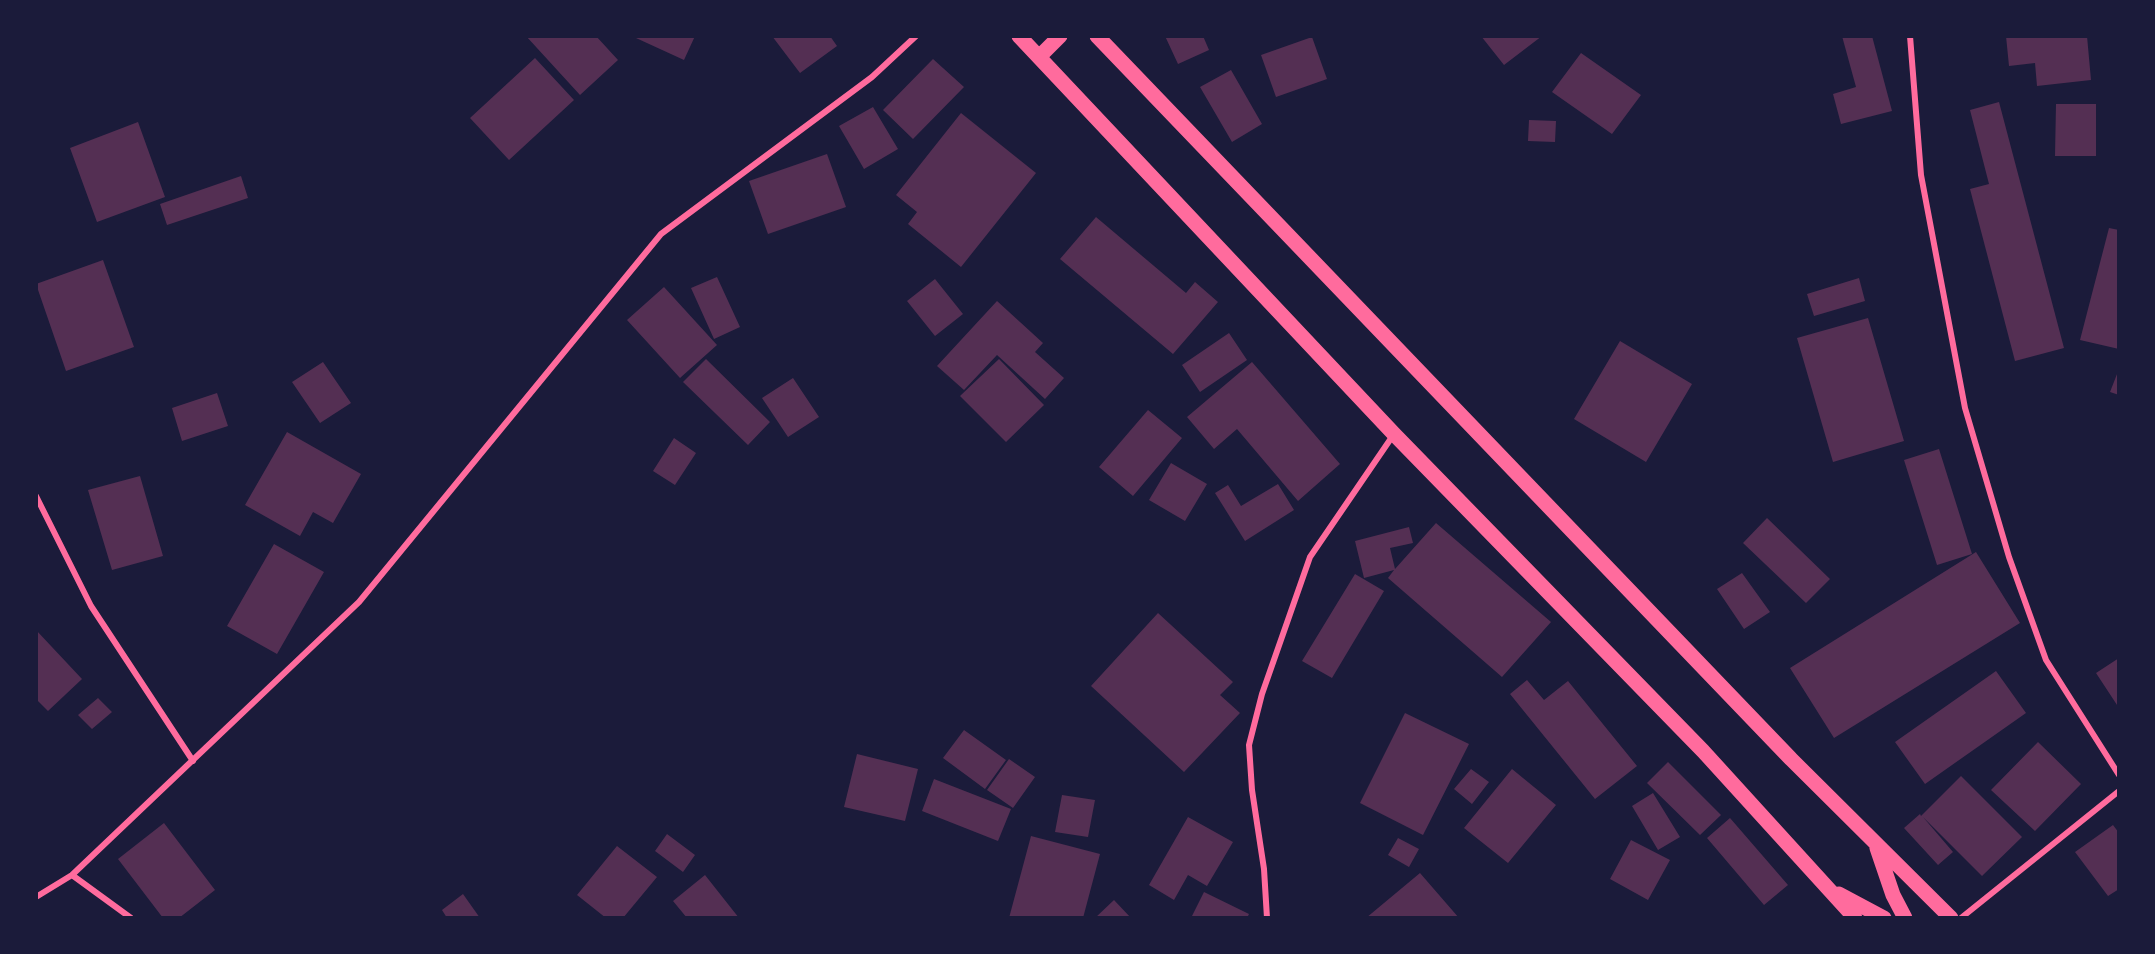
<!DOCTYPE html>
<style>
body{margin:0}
#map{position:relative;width:2155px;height:954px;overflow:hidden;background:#1b1b3a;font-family:"Open Sans",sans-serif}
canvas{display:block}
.frame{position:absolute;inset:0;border:38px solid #1b1b3a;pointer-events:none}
</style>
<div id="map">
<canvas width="2155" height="954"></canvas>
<div class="frame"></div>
</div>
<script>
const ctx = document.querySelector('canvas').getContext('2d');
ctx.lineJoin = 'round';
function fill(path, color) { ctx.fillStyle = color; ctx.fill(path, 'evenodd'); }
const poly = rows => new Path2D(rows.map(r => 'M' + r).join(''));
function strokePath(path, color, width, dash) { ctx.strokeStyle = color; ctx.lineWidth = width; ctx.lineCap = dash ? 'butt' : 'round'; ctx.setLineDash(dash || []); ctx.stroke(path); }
const building = poly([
 [526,36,596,36,618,60,580,95],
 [637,36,695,36,684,60,636,38],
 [772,36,830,36,837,46,800,73],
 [1165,36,1203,36,1209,50,1178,64],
 [1481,36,1542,36,1504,65],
 [1842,36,1872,36,1892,111,1841,124,1833,94,1856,87],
 [2006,36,2087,36,2091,80,2037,86,2035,63,2009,66],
 [1312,37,1327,79,1276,97,1261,55],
 [1581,53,1641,95,1612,134,1552,92],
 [535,58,574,100,509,160,470,118],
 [933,59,964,87,913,139,883,110],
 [1231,70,1262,124,1232,142,1200,87],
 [1999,102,2064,348,2015,361,1970,189,1989,184,1970,110],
 [2056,104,2096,104,2096,156,2055,156],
 [873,107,898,149,864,169,839,126],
 [961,113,1036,173,961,267,908,224,917,212,896,195],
 [1529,120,1556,121,1555,142,1528,141],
 [138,122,165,197,97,222,70,148],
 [827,154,846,207,768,234,749,181],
 [241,176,248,198,167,225,160,204],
 [1096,217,1186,293,1195,282,1218,302,1173,354,1060,259],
 [2109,228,2119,230,2119,349,2080,340],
 [103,260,134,347,66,371,36,284],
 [717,277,740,327,714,339,691,288],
 [1859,278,1865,301,1814,316,1807,294],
 [935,279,963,314,935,336,907,301],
 [664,287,717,345,680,378,627,320],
 [997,301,1043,343,1035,352,1064,378,1045,399,997,355,964,390,937,366],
 [1868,318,1904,441,1833,462,1797,338],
 [1229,333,1247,360,1200,392,1182,365],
 [1620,341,1692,384,1646,462,1574,419],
 [706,359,770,422,748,445,683,382],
 [999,359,1044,405,1006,442,960,396],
 [323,362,351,403,320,423,292,382],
 [1252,362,1340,464,1298,501,1237,429,1214,449,1187,417],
 [2119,369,2119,395,2110,392],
 [793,378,819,417,788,437,762,398],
 [217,393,228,426,182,441,172,408],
 [1148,410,1182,438,1133,496,1099,467],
 [287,432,361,474,333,523,313,512,300,536,245,505],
 [674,438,696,453,675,485,653,471],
 [1939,449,1972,554,1937,565,1904,460],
 [1171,463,1207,484,1185,521,1149,500],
 [140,476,163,556,112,570,88,490],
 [1278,484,1294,510,1245,541,1215,493,1228,485,1241,506],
 [1767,518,1830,579,1806,603,1743,543],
 [1436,523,1551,622,1502,677,1388,578,1394,570,1364,578,1355,541,1409,527,1413,543,1390,548,1395,569],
 [274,544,324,572,277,654,227,626],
 [1976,552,2020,623,1834,738,1790,668],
 [1742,573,1770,612,1744,629,1717,589],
 [1355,574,1384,591,1332,678,1302,661],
 [1158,613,1233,682,1220,695,1240,713,1184,772,1091,686],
 [36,630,82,679,48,711,36,699],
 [2119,658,2119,708,2096,673],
 [1996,671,2026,713,1925,784,1895,742],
 [1527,680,1544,700,1568,681,1637,766,1595,799,1510,694],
 [98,698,112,712,92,729,78,715],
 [1405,713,1469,744,1423,835,1360,803],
 [964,730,1006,760,985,789,943,758],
 [2038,742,2081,784,2035,831,1991,790],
 [857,754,918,769,905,821,844,807],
 [1009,759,1035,777,1013,808,987,790],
 [1668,762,1721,815,1700,835,1647,783],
 [1471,769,1489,782,1472,804,1454,789],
 [1512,769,1556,805,1508,863,1464,828],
 [1961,776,2022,837,1982,876,1923,817,1953,852,1938,865,1904,828,1920,814,1921,816],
 [934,779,1011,809,998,841,922,811],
 [1653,793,1680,837,1658,850,1632,806],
 [1062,795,1095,800,1088,837,1055,832],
 [1188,817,1233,842,1207,886,1188,875,1174,900,1149,885],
 [1730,818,1788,885,1764,905,1707,838],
 [164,823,215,890,179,918,163,918,118,859],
 [2113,825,2119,833,2119,889,2108,896,2075,852],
 [667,834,695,855,683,872,655,851],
 [1031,836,1100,854,1083,918,1009,918],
 [1398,838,1419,849,1409,867,1388,855],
 [1631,840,1670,860,1648,900,1610,879],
 [617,846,657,877,623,918,606,918,577,895],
 [1420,873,1459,918,1366,918],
 [705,875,739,918,687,918,673,901],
 [1204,892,1249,914,1247,918,1191,918],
 [463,894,480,918,447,918,442,910],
 [1114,900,1131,918,1095,918]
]);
const minor = poly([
 [1910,36,1921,175,1965,408,2009,557,2046,660,2119,775],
 [36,496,91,606,193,761],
 [72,875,131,918],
 [36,897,72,875,359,602,661,234,872,77,916,36],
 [1267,918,1264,869,1252,790,1249,745,1262,694,1310,557,1394,434],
 [1961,918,2119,791]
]);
const primary = poly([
 [1019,36,1394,434,1703,751,1855,918],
 [1097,36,1791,759,1951,918],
 [1039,57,1060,36],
 [1877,848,1893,895,1905,918],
 [1839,894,1884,918]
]);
fill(building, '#542f53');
strokePath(minor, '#ff6b9d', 6);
strokePath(primary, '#ff6b9d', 15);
</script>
